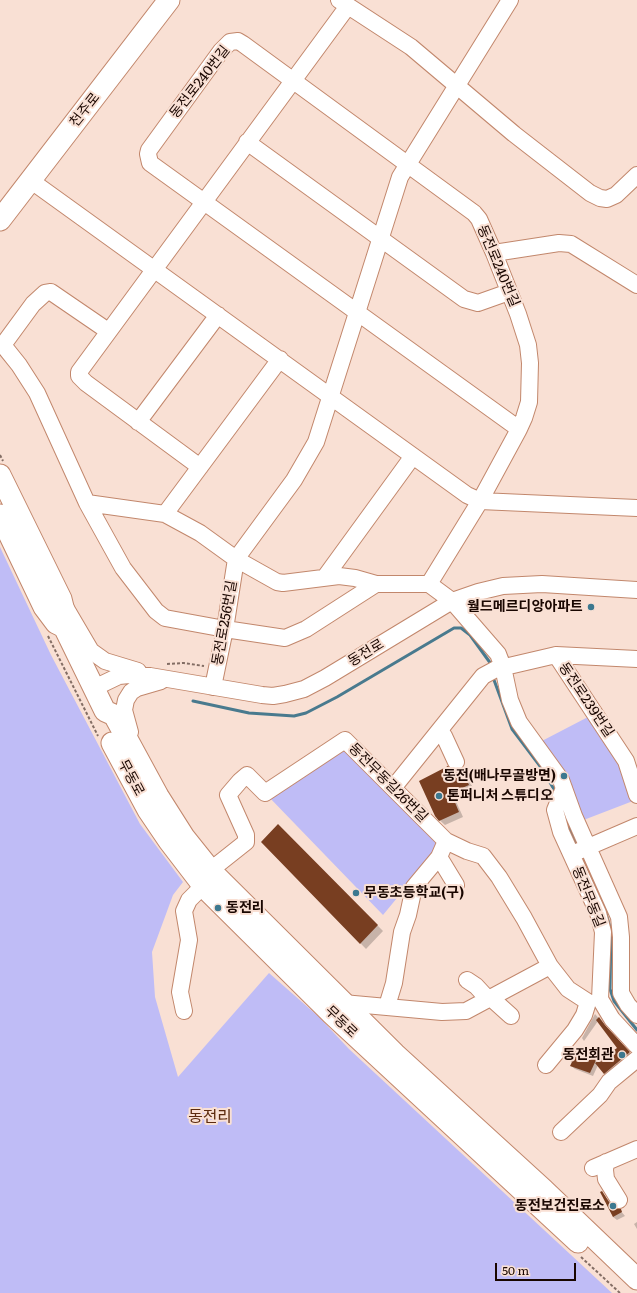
<!DOCTYPE html>
<meta charset="utf-8">
<style>
body{margin:0}
#map{position:relative;width:637px;height:1293px;overflow:hidden;background:#f9e0d4;font-family:Literata,serif}
canvas{display:block}
.scale{position:absolute;left:495px;top:1263px;width:81px;height:18px;box-sizing:border-box;border:2px solid #190600;border-top:0;padding-left:5px;font-size:12px;line-height:14px;white-space:nowrap;color:#190600;-webkit-text-stroke:3px #f9e0d4;paint-order:stroke}
</style>
<div id="map">
<canvas width="637" height="1293"></canvas>
<div class="scale">50 m</div>
</div>
<script>
const ctx = document.querySelector('canvas').getContext('2d');
ctx.lineJoin = 'round';
function fill(path, color) { ctx.fillStyle = color; ctx.fill(path, 'evenodd'); }
const poly = rows => new Path2D(rows.map(r => 'M' + r).join(''));
function strokePath(path, color, width, dash) { ctx.strokeStyle = color; ctx.lineWidth = width; ctx.lineCap = dash ? 'butt' : 'round'; ctx.setLineDash(dash || []); ctx.stroke(path); }
function write(font, color, halo, rows, align = 'center') {
  ctx.font = font + ' Literata,"Noto Sans KR",serif'; ctx.lineWidth = 4; ctx.setLineDash([]); ctx.textBaseline = 'middle'; ctx.strokeStyle = halo; ctx.fillStyle = color; for (const [text, x, y, turn = 0] of rows) {
    ctx.save(); ctx.translate(x, y); ctx.rotate((+turn || 0) * Math.PI / 180); ctx.textAlign = isNaN(turn) ? turn : align; if (halo) ctx.strokeText(text, 0, 0); ctx.fillText(text, 0, 0); ctx.restore();
  }
}
const green = poly([
 [0,547,51,655,140,824,183,882,173,895,152,952,155,997,178,1077,269,973,319,1017,349,1049,612,1293,0,1293],
 [588,717,619,759,633,801,581,821,538,743],
 [345,743,444,841,383,915,267,795]
]);
const shadow = poly([
 [462,770,467,775,474,790,455,799,463,817,445,825,435,816,455,772],
 [278,825,383,931,366,949,262,842],
 [595,1014,632,1056,607,1077,598,1065,593,1076,575,1069,571,1066,574,1048,599,1061,618,1048,598,1021,584,1041,582,1038],
 [602,1192,615,1209,620,1210,625,1216,617,1220,613,1217],
 [637,1222,637,1229,634,1224]
]);
const stream = poly([
 [494,680,512,729,543,770,556,793],
 [193,701,249,713,294,716,306,713,337,697,454,628,461,628,470,635,491,664],
 [566,821,575,843],
 [605,910,611,931,610,989,614,1001,637,1030]
]);
const building = poly([
 [448,766,455,771,462,769,469,785,451,793,459,812,439,821,435,816,419,781],
 [278,824,378,925,360,944,261,842],
 [599,1017,605,1025,630,1052,604,1074,595,1063,617,1048,596,1020],
 [573,1047,597,1058,590,1073,570,1066,572,1062,565,1057],
 [602,1191,611,1205,615,1209,621,1209,622,1212,613,1217,600,1192]
]);
const path = poly([
 [0,455,3,461],
 [48,636,98,736],
 [167,664,184,663,204,666],
 [581,1257,620,1293]
]);
const minor = poly([
 [339,0,411,47,514,134,590,193,600,198,607,199,616,195,637,175],
 [247,142,464,299,478,303,509,292],
 [30,180,467,495,480,501,637,508],
 [494,253,559,243,571,244,637,285],
 [0,344,3,345,19,365,37,393,87,503,123,568,156,611,165,618,225,629,285,638,306,629,376,584],
 [3,345,33,304,45,293,51,292,108,331],
 [138,422,218,315],
 [200,467,86,383,79,376,79,372,348,6],
 [87,503,165,514,200,533,236,559,277,582,283,583,339,576,355,578,376,584,429,584],
 [165,514,280,359],
 [325,577,413,456],
 [429,584,480,501,518,431,519,429,524,418,529,402,530,363,528,345,518,314,494,253,479,219,474,213,243,44,238,41,230,42,221,51,149,150,148,154,150,163,519,429],
 [429,584,452,601,498,654,503,667,510,700,519,722,561,780,574,816,619,917,621,937,621,993,628,1005,637,1015],
 [64,605,91,651,105,661,138,671],
 [556,655,626,761,637,795],
 [213,687,225,629,236,559,294,480,316,442,400,177,510,0],
 [94,688,119,676,129,675,150,676,262,695,273,696,285,694,304,689,325,678,452,601,478,592,503,586,542,584,637,590],
 [130,732,124,710,126,700,131,692,137,688,161,681],
 [438,733,444,736,456,762],
 [393,788,483,676,496,669,556,655,637,659],
 [564,788,555,810,561,832,598,913,603,932,600,999,612,1019,637,1046],
 [579,851,637,826],
 [439,857,456,885],
 [217,865,246,842,246,835,228,795,240,781,247,775,265,793,345,740,446,841,467,851,483,856,499,877,524,918,550,966,568,989,588,1002],
 [467,980,476,986,488,999],
 [491,998,511,1016],
 [343,1003,442,1012,466,1011,550,966],
 [387,1006,394,983,402,932,408,915,414,887,439,857,446,841],
 [184,1011,180,992,189,940,184,911,189,900,196,893],
 [546,1065,575,1030,584,1015,588,1002],
 [561,1132,600,1095,609,1082,637,1059],
 [606,1162,605,1170,606,1179,619,1200],
 [593,1168,637,1149]
]);
const major = poly([
 [0,220,169,0],
 [0,475,61,599,66,619,64,627],
 [0,515,44,607,56,623,64,627,105,711,114,715,158,796,184,837,212,872,395,1054,544,1190,637,1279],
 [112,743,148,810,169,841,205,888,332,1014,578,1242]
]);
const markers = [
 [591,607,4,"#3c788f"],
 [564,776,4,"#3c788f"],
 [439,796,4,"#3c788f"],
 [356,893,4,"#3c788f"],
 [218,908,4,"#3c788f"],
 [622,1055,4,"#3c788f"],
 [613,1206,4,"#3c788f"]
];
const streetNames = [
 ["동전로240번길",200,82,-52],
 ["천주로",85,110,-52],
 ["동전로240번길",498,266,67],
 ["동전로256번길",225,623,-80],
 ["동전로",366,653,-31],
 ["동전로239번길",586,700,56],
 ["무동로",131,778,62],
 ["동전무동길26번길",388,783,45],
 ["동전무동길",588,897,68],
 ["무동로",341,1022,44]
];
const poiNames = [
 ["월드메르디앙아파트",583,607],
 ["동전(배나무골방면)",556,776],
 ["톤퍼니처 스튜디오",447,796,"left"],
 ["무동초등학교(구)",364,893,"left"],
 ["동전리",226,908,"left"],
 ["동전회관",614,1055],
 ["동전보건진료소",605,1206]
];
const quarterNames = [
 ["동전리",210,1117]
];
fill(green, '#bfbcf6');
fill(shadow, '#0003');
strokePath(stream, '#497a8e', 3);
fill(building, '#783e21');
strokePath(minor, '#c2876c', 18);
strokePath(major, '#c2876c', 23);
strokePath(path, '#836d64', 2, [3, 2]);
strokePath(minor, '#fff', 16);
strokePath(major, '#fff', 21);
for (const [x, y, r, color] of markers) { const dot = new Path2D(); dot.arc(x, y, r, 0, 2 * Math.PI); ctx.fillStyle = color; ctx.fill(dot); strokePath(dot, '#f9e0d4', 1.5); }
write('14px', '#190600', '#f9e0d4', streetNames);
write('bold 14px', '#190600', '#f9e0d4', poiNames, 'right');
write('16px', '#5c2a0f', '#f9e0d4', quarterNames);
</script>
